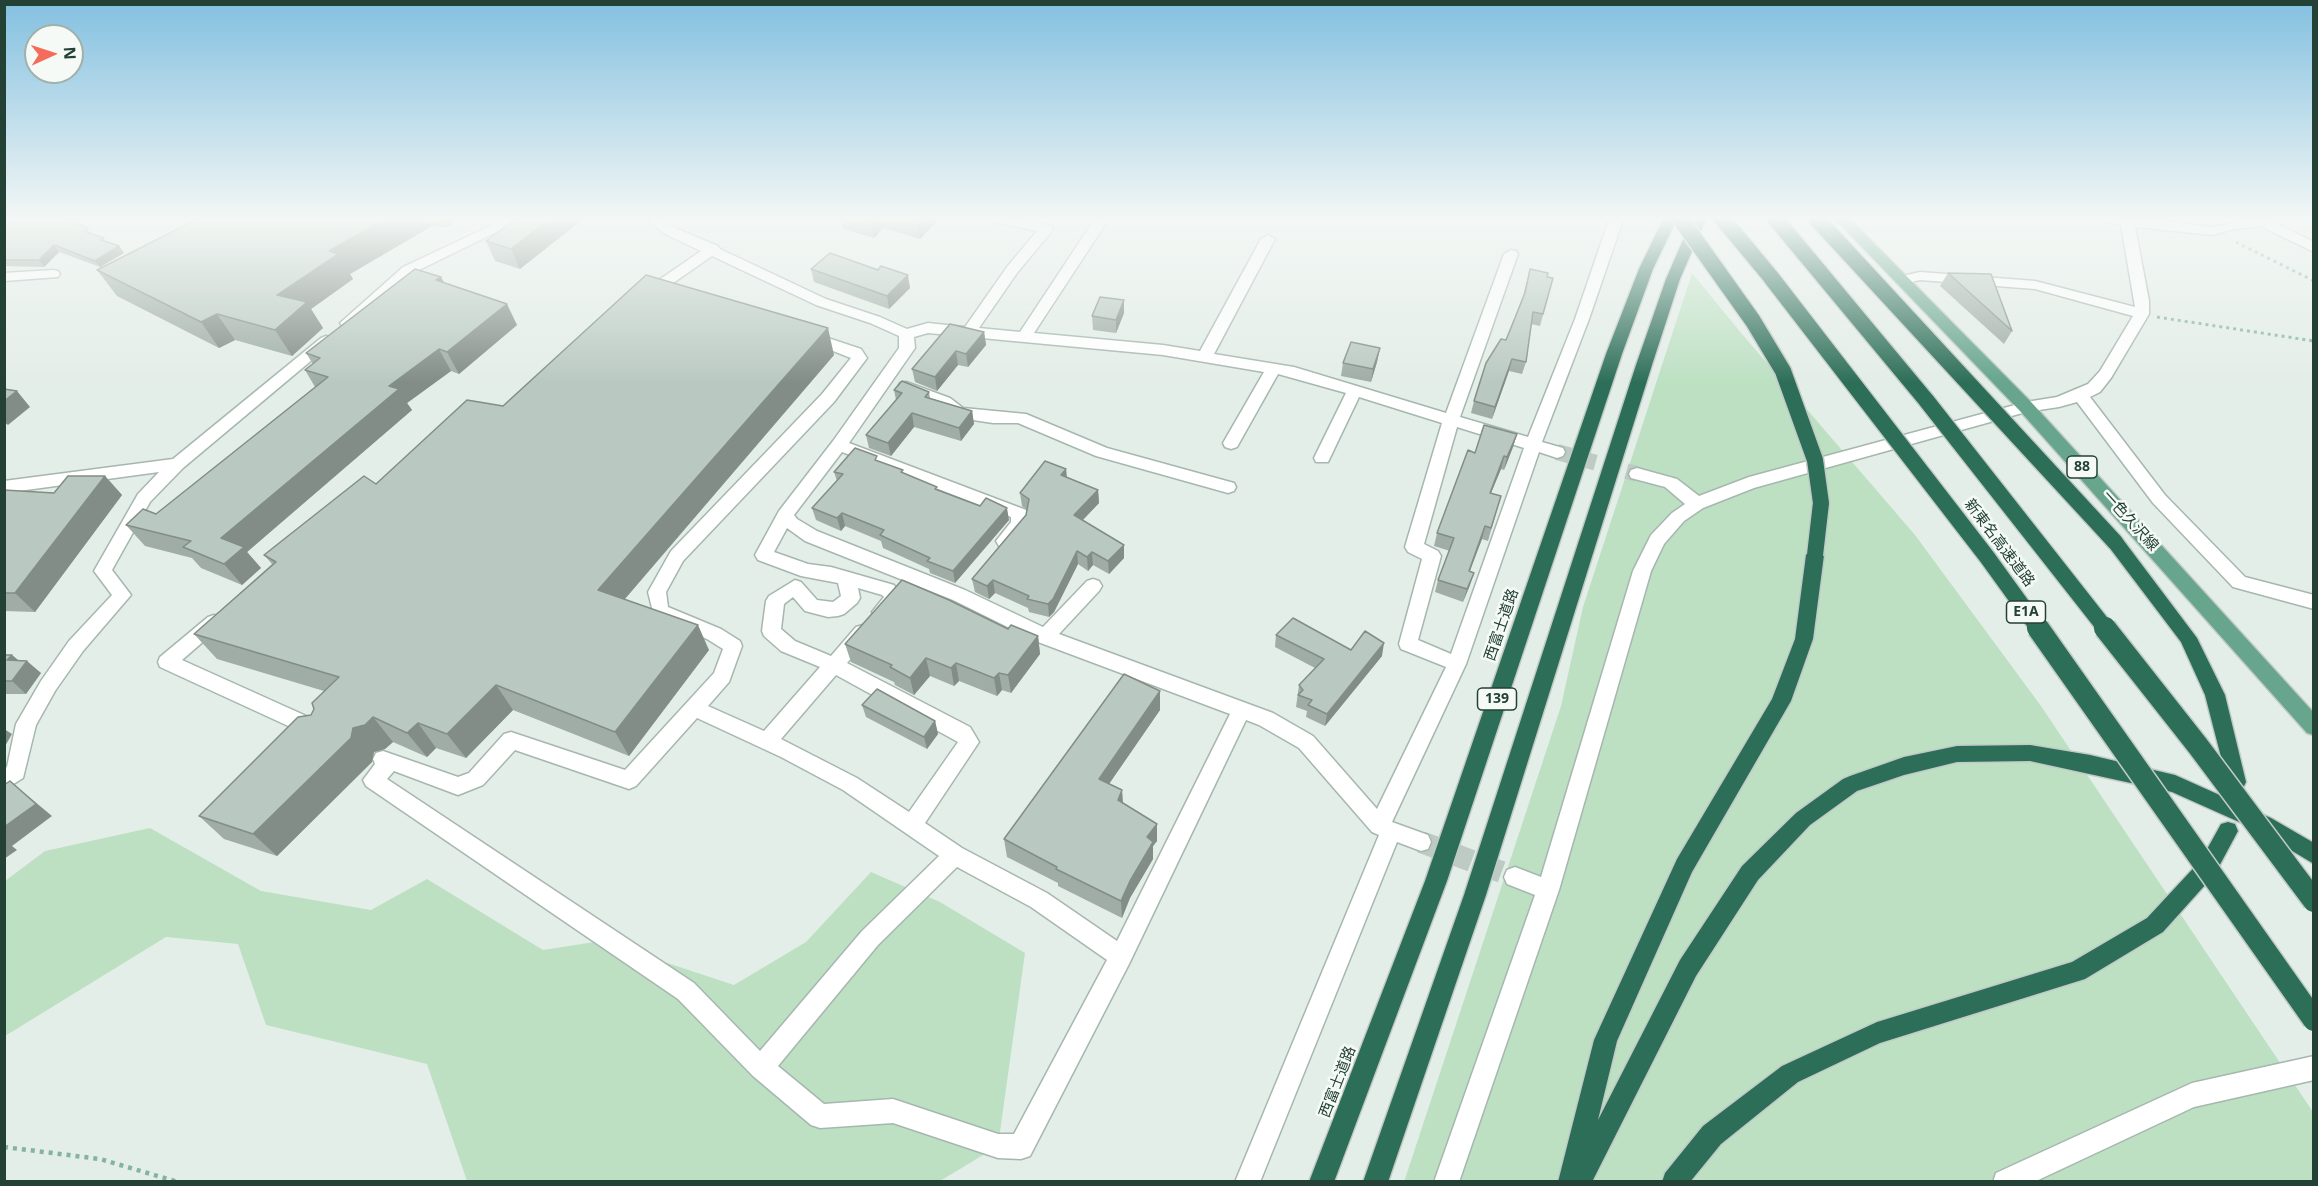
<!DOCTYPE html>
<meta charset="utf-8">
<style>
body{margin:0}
#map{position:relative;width:2318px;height:1186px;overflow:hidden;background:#e4eee8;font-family:"Noto Sans",sans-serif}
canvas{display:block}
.frame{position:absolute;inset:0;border:6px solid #234135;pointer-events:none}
.north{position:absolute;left:24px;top:24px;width:60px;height:60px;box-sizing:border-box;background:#f5faf7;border:2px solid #a1b0a9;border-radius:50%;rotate:87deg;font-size:16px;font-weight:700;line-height:24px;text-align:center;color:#234135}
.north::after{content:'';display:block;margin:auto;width:21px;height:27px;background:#f66c5a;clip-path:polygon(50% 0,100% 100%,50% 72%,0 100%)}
</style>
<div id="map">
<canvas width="2318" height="1186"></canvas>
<div class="frame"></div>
<div class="north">N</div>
</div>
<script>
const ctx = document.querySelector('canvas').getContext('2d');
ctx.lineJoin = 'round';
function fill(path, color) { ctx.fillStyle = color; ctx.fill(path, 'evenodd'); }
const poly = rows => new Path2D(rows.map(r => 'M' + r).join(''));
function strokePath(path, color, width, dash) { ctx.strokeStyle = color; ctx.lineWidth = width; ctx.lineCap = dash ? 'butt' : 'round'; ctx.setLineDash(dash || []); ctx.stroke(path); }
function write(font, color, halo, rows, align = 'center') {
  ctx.font = font + ' "Noto Sans","Noto Sans JP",sans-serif'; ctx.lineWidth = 5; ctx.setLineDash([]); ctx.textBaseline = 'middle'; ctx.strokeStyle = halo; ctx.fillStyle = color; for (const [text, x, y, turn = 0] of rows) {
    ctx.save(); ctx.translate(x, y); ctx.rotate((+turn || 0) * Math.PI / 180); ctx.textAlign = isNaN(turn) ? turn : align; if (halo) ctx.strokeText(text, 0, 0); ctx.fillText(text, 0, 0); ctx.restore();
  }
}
const green = poly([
 [1692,273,1742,334,1915,535,2041,706,2313,1112,2313,1181,1404,1182,1561,706,1583,607],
 [150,828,261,891,371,910,427,879,543,950,601,941,734,985,806,942,871,872,940,902,1025,953,998,1146,940,1181,467,1181,427,1064,266,1025,238,944,166,937,5,1036,5,881,45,851]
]);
const minorTunnelFar1 = poly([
 [1557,452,1637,474]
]);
const minorTunnel = poly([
 [1421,842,1515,877]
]);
const pathFar1 = poly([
 [2236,242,2314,281],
 [2157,317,2314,341]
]);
const path = poly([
 [4,1147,100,1159,178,1182]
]);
const minor = poly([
 [9,217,36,217,24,224,9,217],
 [509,217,527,217,413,273,352,326,342,326,340,323,403,267,509,217],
 [644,217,660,217,675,228,718,246,720,249,826,299,880,317,907,329,928,323,965,327,1007,267,1037,231,994,222,994,217,1009,217,1051,226,1053,229,1051,232,1017,273,979,328,1020,332,1096,217,1110,217,1034,333,1163,345,1200,351,1261,239,1268,235,1275,239,1214,354,1294,367,1446,413,1504,254,1511,250,1516,251,1518,254,1460,417,1528,437,1575,319,1610,217,1624,217,1589,319,1542,442,1563,448,1565,452,1563,456,1557,458,1539,452,1466,664,1392,822,1428,835,1431,842,1428,849,1421,851,1397,842,1260,1182,1235,1182,1379,835,1372,832,1299,748,1259,725,1246,720,1129,964,1030,1156,1021,1159,998,1158,893,1123,820,1128,811,1125,753,1076,678,999,366,786,363,780,375,764,373,759,376,753,383,751,458,777,469,773,504,734,511,732,625,770,714,673,723,649,707,639,654,616,648,592,671,551,822,394,851,358,805,340,803,337,805,334,810,332,861,349,867,358,834,402,683,561,666,592,668,607,721,629,740,641,742,646,729,682,708,706,764,731,820,667,781,651,764,636,762,631,766,601,769,596,795,580,801,582,817,600,833,602,841,596,838,583,801,576,758,560,755,555,779,511,833,441,899,348,899,336,870,323,816,305,712,256,650,299,640,299,638,296,640,293,701,251,665,234,644,217],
 [928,333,1163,355,1264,372,1223,443,1225,447,1231,449,1237,447,1278,374,1346,393,1314,458,1316,462,1328,462,1359,397,1442,423,1405,547,1408,552,1422,559,1399,644,1401,649,1446,667,1377,809,1313,736,1273,713,1059,634,1099,591,1102,586,1099,581,1093,579,1087,581,1043,627,965,590,817,531,797,519,794,515,842,452,1011,517,1011,522,996,541,999,546,1005,547,1011,546,1026,527,1029,523,1026,510,849,443,915,348,914,337,928,333],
 [1457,427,1524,448,1451,654,1418,640,1441,556,1438,551,1424,544,1457,427],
 [787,528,805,541,953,600,1038,642,1230,714,1117,941,1047,893,962,848,925,823,979,742,970,727,847,663,870,637,872,632,870,627,863,625,856,627,831,656,795,641,781,629,784,604,793,597,805,611,828,617,838,616,844,614,857,603,860,598,858,588,882,595,884,597,872,612,875,617,881,619,887,617,903,598,894,585,831,567,808,564,774,552,787,528],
 [836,675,958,742,909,812,857,778,781,739,836,675],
 [697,718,781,757,843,790,939,856,862,931,760,1051,694,983,387,779,394,771,458,795,483,785,515,750,629,789,636,786,697,718],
 [957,867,1031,907,1107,960,1014,1134,998,1134,893,1099,824,1104,778,1066,878,945,957,867],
 [2099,217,2133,217,2212,227,2247,220,2245,217,2263,217,2314,242,2314,252,2260,226,2229,230,2213,235,2135,227,2149,301,2149,314,2111,378,2100,392,2090,397,2165,495,2245,577,2314,595,2314,609,2233,587,2153,503,2077,402,2059,407,2026,412,1754,488,1703,508,1684,521,1664,544,1651,571,1559,890,1459,1182,1434,1182,1535,895,1507,884,1504,877,1507,870,1515,867,1541,877,1633,571,1651,535,1672,513,1685,504,1665,487,1631,478,1629,474,1631,470,1637,468,1677,479,1699,496,1749,477,2026,402,2057,397,2088,384,2100,371,2133,316,2035,289,1920,280,1903,284,1896,280,1898,277,1920,272,2035,281,2135,307,2121,225,2101,220,2099,217],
 [53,270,58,271,60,274,58,277,4,281,4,273,53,270],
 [326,336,331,338,334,341,331,344,183,468,150,502,112,570,131,595,83,651,55,691,36,725,23,778,4,790,4,769,7,767,16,724,41,681,69,641,112,595,94,571,138,494,159,472,4,493,4,481,173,459,321,338,326,336],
 [906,382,950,398,963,408,1026,414,1107,448,1234,483,1236,487,1234,491,1228,493,1096,456,1018,423,993,423,953,417,938,406,900,391,898,387,900,383,906,382],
 [214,615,220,617,223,622,220,627,182,660,324,724,327,730,324,736,317,738,310,736,160,667,158,662,160,657,208,617,214,615],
 [2314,1056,2314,1080,2194,1107,2034,1182,1993,1182,1996,1173,2192,1083,2314,1056]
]);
const major = poly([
 [1833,217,1848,217,2032,403,2314,713,2314,735,2307,733,2020,411,1833,217]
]);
const highway = poly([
 [1664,217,1678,217,1653,269,1622,354,1447,881,1334,1182,1309,1182,1425,881,1606,354,1639,269,1664,217],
 [1693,217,1707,217,1680,279,1652,365,1486,895,1388,1182,1363,1182,1464,895,1636,365,1666,279,1693,217],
 [2115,536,2121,537,2197,638,2225,695,2246,782,2243,788,2236,791,2229,788,2205,695,2181,642,2109,547,2106,542,2109,537,2115,536],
 [1815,548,1821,550,1824,555,1813,639,1791,701,1692,872,1617,1041,1598,1120,1680,960,1742,866,1796,813,1843,779,1850,776,1904,757,1957,746,2030,745,2090,755,2175,775,2271,818,2314,843,2314,864,2257,830,2172,792,2030,761,1957,762,1904,775,1857,791,1810,825,1758,880,1696,976,1592,1182,1558,1182,1594,1040,1677,859,1772,699,1795,639,1806,555,1809,550,1815,548],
 [2228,822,2235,824,2238,831,2215,874,2163,932,2085,979,1880,1043,1798,1082,1721,1144,1690,1182,1662,1182,1665,1173,1703,1126,1782,1066,1877,1022,2072,962,2147,918,2201,860,2221,824,2228,822]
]);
const highwayBridgeFar1 = poly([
 [1679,217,1753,321,1783,371,1815,460,1821,503,1815,555],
 [1721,217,1770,276,1987,557,2039,629],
 [1774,217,1926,400,2106,629],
 [1815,217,2115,542]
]);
const highwayBridge = poly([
 [2038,628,2314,1020],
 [2105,628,2198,746,2314,901]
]);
const wall = poly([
 [4,217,20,219,76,223,106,242,119,246,124,253,100,267,59,252,44,267,4,266],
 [201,217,463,217,447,227,432,226,350,274,353,279,311,309,323,328,292,356,235,340,219,348,117,296,97,270],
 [518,217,520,269,495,261,486,241],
 [707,217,729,217,724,221],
 [836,217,941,217,920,239,883,228,874,238,843,229,842,222,836,220],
 [2151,217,2176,217,2174,220],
 [811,269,878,270,910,288,889,309,814,282],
 [1530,269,1547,277,1553,278,1540,326,1531,324,1526,362,1522,374,1509,371,1492,419,1471,413,1474,401,1506,340,1523,296],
 [1948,273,2012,331,2004,344,1940,286],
 [441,277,444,283,517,325,459,374,451,371,407,403,412,410,247,552,261,568,242,585,201,568,192,558,145,546,126,525,156,514,315,387,305,370,313,364,306,353],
 [1124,313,1116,333,1093,330,1092,316],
 [984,332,986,345,968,367,958,365,937,391,915,382,912,369],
 [1380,348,1377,362,1371,382,1341,376,1343,363],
 [834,355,625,599,709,650,629,756,513,710,466,758,436,748,427,757,393,742,385,749,374,752,372,762,277,856,224,839,199,816,311,715,324,691,217,659,194,634,272,564,264,555,376,484,503,406],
 [894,390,929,392,930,398,972,411,974,424,961,441,914,427,891,456,869,448,866,435,896,400],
 [1517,434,1513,447,1504,470,1501,469,1491,493,1501,496,1488,541,1482,539,1470,571,1470,585,1463,602,1435,592,1438,580,1450,551,1434,546,1437,533],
 [878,461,937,490,1009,520,955,583,930,573,929,569,883,548,881,541,845,526,841,531,816,520,812,508,837,481,834,472],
 [1066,469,1067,477,1098,490,1099,503,1083,520,1124,545,1124,558,1109,574,1093,565,1088,571,1078,564,1054,612,1049,617,1029,612,1028,608,995,593,989,599,975,592,972,579,1026,515,1027,510,1022,506,1020,493],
 [105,476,122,495,35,612,4,611,4,490,54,493],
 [1008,629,1038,636,1040,654,1011,693,1002,690,997,696,959,681,954,686,930,676,914,695,895,685,894,682,851,662,845,644],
 [1276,635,1351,650,1382,656,1325,726,1306,717,1307,711,1296,707,1299,685,1315,668,1275,647],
 [4,655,12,655,19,661,41,673,26,694,4,694],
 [1160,691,1160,710,1109,784,1122,790,1123,803,1157,824,1157,841,1153,846,1153,859,1130,898,1122,918,1058,886,1058,883,1007,857,1004,839],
 [862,705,935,721,938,734,927,749,866,717]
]);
const shadedWall = poly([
 [71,217,87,217,72,226,67,219],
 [389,217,428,217,432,226,350,274,353,279,311,309,323,328,292,356,275,330,277,295,329,251],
 [443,217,463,217,447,227],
 [553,217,586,217,520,269,511,249],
 [722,217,729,217,724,221],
 [870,217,881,217,883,228,874,238],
 [917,217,941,217,920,239],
 [54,245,59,252,44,267,39,260],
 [119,246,124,253,100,267,95,261],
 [908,275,910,288,889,309,887,296],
 [441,277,452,298,436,280],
 [1124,300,1124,313,1116,333,1116,320],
 [507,304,517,325,459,374,447,352],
 [217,314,235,340,219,348,201,322],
 [828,328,834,355,611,615,598,590],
 [984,332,986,345,968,367,966,354],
 [1380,348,1377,362,1371,382,1373,369],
 [439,349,451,371,407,403,412,410,247,552,261,568,242,585,224,564,221,538,389,386],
 [956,351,958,365,937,391,935,377],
 [1512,359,1509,371,1492,419,1495,407],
 [17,391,30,407,8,425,4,422,4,401],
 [972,411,974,424,961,441,959,428],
 [912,413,914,427,891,456,888,443],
 [1517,434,1513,447,1504,470,1507,457],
 [1504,456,1501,469,1486,505,1490,493],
 [1066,469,1067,482,1061,475],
 [105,476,122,495,35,612,15,593],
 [1098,490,1099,503,1075,528,1074,515],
 [1007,508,1009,520,955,583,953,571],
 [842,513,845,526,841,531,837,518],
 [1485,526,1482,539,1465,583,1469,571],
 [1124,545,1124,558,1109,574,1108,561],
 [1077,551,1078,564,1054,612,1049,617,1048,604],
 [1092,552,1093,565,1088,571,1087,557],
 [1474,573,1470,585,1463,602,1467,589],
 [993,580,995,593,989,599,987,586],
 [698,625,709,650,629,756,615,732],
 [1038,636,1040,654,1011,693,1008,675],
 [1384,643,1382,656,1325,726,1327,714],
 [12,655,24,665,27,661,41,673,26,694,12,681,7,660],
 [926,658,930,676,914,695,910,678],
 [956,663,959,681,954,686,951,668],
 [999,673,1002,690,997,696,994,678],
 [496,685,513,710,466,758,447,734],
 [1160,691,1160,710,1100,797,1099,779],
 [373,717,393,742,385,749,374,752,372,762,277,856,253,834,353,728],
 [935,721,938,734,927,749,924,737],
 [418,723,436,748,427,757,407,733],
 [4,729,12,734,4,748],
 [10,781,52,816,12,846,17,850,4,859,4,827],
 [1122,790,1123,808,1118,800],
 [1157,824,1157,841,1153,846,1153,859,1130,898,1122,918,1121,901,1147,837]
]);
const building = poly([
 [4,217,15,217,20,219,24,217,71,217,67,219,88,228,84,231,104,238,101,240,119,246,95,261,54,245,39,260,4,260,4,217],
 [201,217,389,217,329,251,338,254,277,295,307,302,275,330,217,314,201,322,97,270,201,217],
 [518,217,553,217,511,249,486,241,518,217],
 [830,253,878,270,881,266,908,275,887,296,811,269,830,253],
 [415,269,441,277,436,280,507,304,447,352,439,349,389,386,399,389,221,538,244,547,224,564,183,547,191,541,126,525,143,509,156,514,328,377,305,370,320,358,306,353,415,269],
 [1530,269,1548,273,1547,277,1553,278,1543,314,1533,312,1526,362,1512,359,1495,407,1474,401,1486,363,1501,339,1506,340,1525,293,1530,269],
 [1948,273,1991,274,2012,331,1948,273],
 [646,275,828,328,598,590,698,625,615,732,496,685,447,734,418,723,407,733,373,717,365,725,353,728,351,738,253,834,199,816,298,717,311,715,314,709,312,703,339,677,194,634,276,562,264,555,364,476,376,484,467,400,503,406,646,275],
 [1100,297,1124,300,1116,320,1092,316,1100,297],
 [950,324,984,332,966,354,956,351,935,377,912,369,950,324],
 [1351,342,1380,348,1373,369,1343,363,1351,342],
 [902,381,929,392,925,397,972,411,959,428,912,413,888,443,866,435,902,393,894,390,902,381],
 [4,389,17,391,4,401,4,389],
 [1484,425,1517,434,1507,457,1504,456,1490,493,1501,496,1491,528,1485,526,1469,571,1474,573,1467,589,1438,580,1454,538,1437,533,1468,450,1475,453,1484,425],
 [855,448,877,456,875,460,903,470,901,472,937,487,935,489,980,506,986,498,1007,508,953,571,927,561,930,558,880,535,884,530,842,513,837,518,812,508,843,474,834,472,855,448],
 [1045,461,1066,469,1061,475,1098,490,1074,515,1124,545,1108,561,1092,552,1087,557,1077,551,1053,599,1048,604,1027,599,1029,596,993,580,987,586,972,579,1026,515,1029,499,1020,493,1045,461],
 [68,476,105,476,15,593,4,593,4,490,54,493,68,476],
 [902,580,949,600,1008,629,1011,625,1038,636,1008,675,999,673,994,678,956,663,951,668,926,658,910,678,890,667,892,665,845,644,902,580],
 [1293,618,1351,650,1365,631,1384,643,1327,714,1308,705,1312,700,1298,695,1303,690,1299,685,1324,659,1276,635,1293,618],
 [4,655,12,655,7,660,27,661,12,681,4,681,4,655],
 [1124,674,1160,691,1099,779,1122,790,1118,800,1157,824,1147,837,1153,842,1130,881,1121,901,1056,869,1057,867,1004,839,1124,674],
 [877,689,935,721,924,737,862,705,877,689],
 [10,781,36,804,4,827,4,785,10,781]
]);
const shields = [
 [2082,467,30],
 [2026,612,39],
 [1497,699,39]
];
const shieldNames = [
 ["88",2082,467],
 ["E1A",2026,612],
 ["139",1497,699]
];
const streetNames = [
 ["一色久沢線",2130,521,48],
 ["新東名高速道路",1999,543,53],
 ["西富士道路",1502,625,-71],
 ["西富士道路",1338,1082,-69]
];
fill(green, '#bde0c2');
strokePath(minorTunnelFar1, '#bdcbc4', 16, [16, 8]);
strokePath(minorTunnel, '#bdcbc4', 22, [22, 10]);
strokePath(minor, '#a6b7af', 3);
strokePath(major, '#c1cac6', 3);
strokePath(highway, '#c1cac6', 3);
strokePath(pathFar1, '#84b39e', 3, [3, 4]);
strokePath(path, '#84b39e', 4.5, [4, 5]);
fill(minor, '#fff');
fill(major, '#67a58d');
fill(highway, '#2d6e58');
strokePath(highwayBridgeFar1, '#c1cac6', 19, []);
strokePath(highwayBridge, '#c1cac6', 25, []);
strokePath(highwayBridgeFar1, '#2d6e58', 16);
strokePath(highwayBridge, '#2d6e58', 22);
fill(wall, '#9fada6');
fill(shadedWall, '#828d87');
fill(building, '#b9c9c1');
strokePath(building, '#828d87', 1.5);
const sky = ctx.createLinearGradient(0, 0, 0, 383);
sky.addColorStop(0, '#83c0e0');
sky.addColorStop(0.57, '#f3f7f5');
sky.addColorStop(1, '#f3f7f500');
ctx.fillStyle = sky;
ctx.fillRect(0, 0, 2318, 383);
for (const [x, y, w] of shields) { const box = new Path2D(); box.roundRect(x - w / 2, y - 11, w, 22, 4.5); ctx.fillStyle = '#f5faf7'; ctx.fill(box); strokePath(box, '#234135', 1.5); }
write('bold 14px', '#234135', null, shieldNames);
write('15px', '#234135', '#f5faf7', streetNames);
</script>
